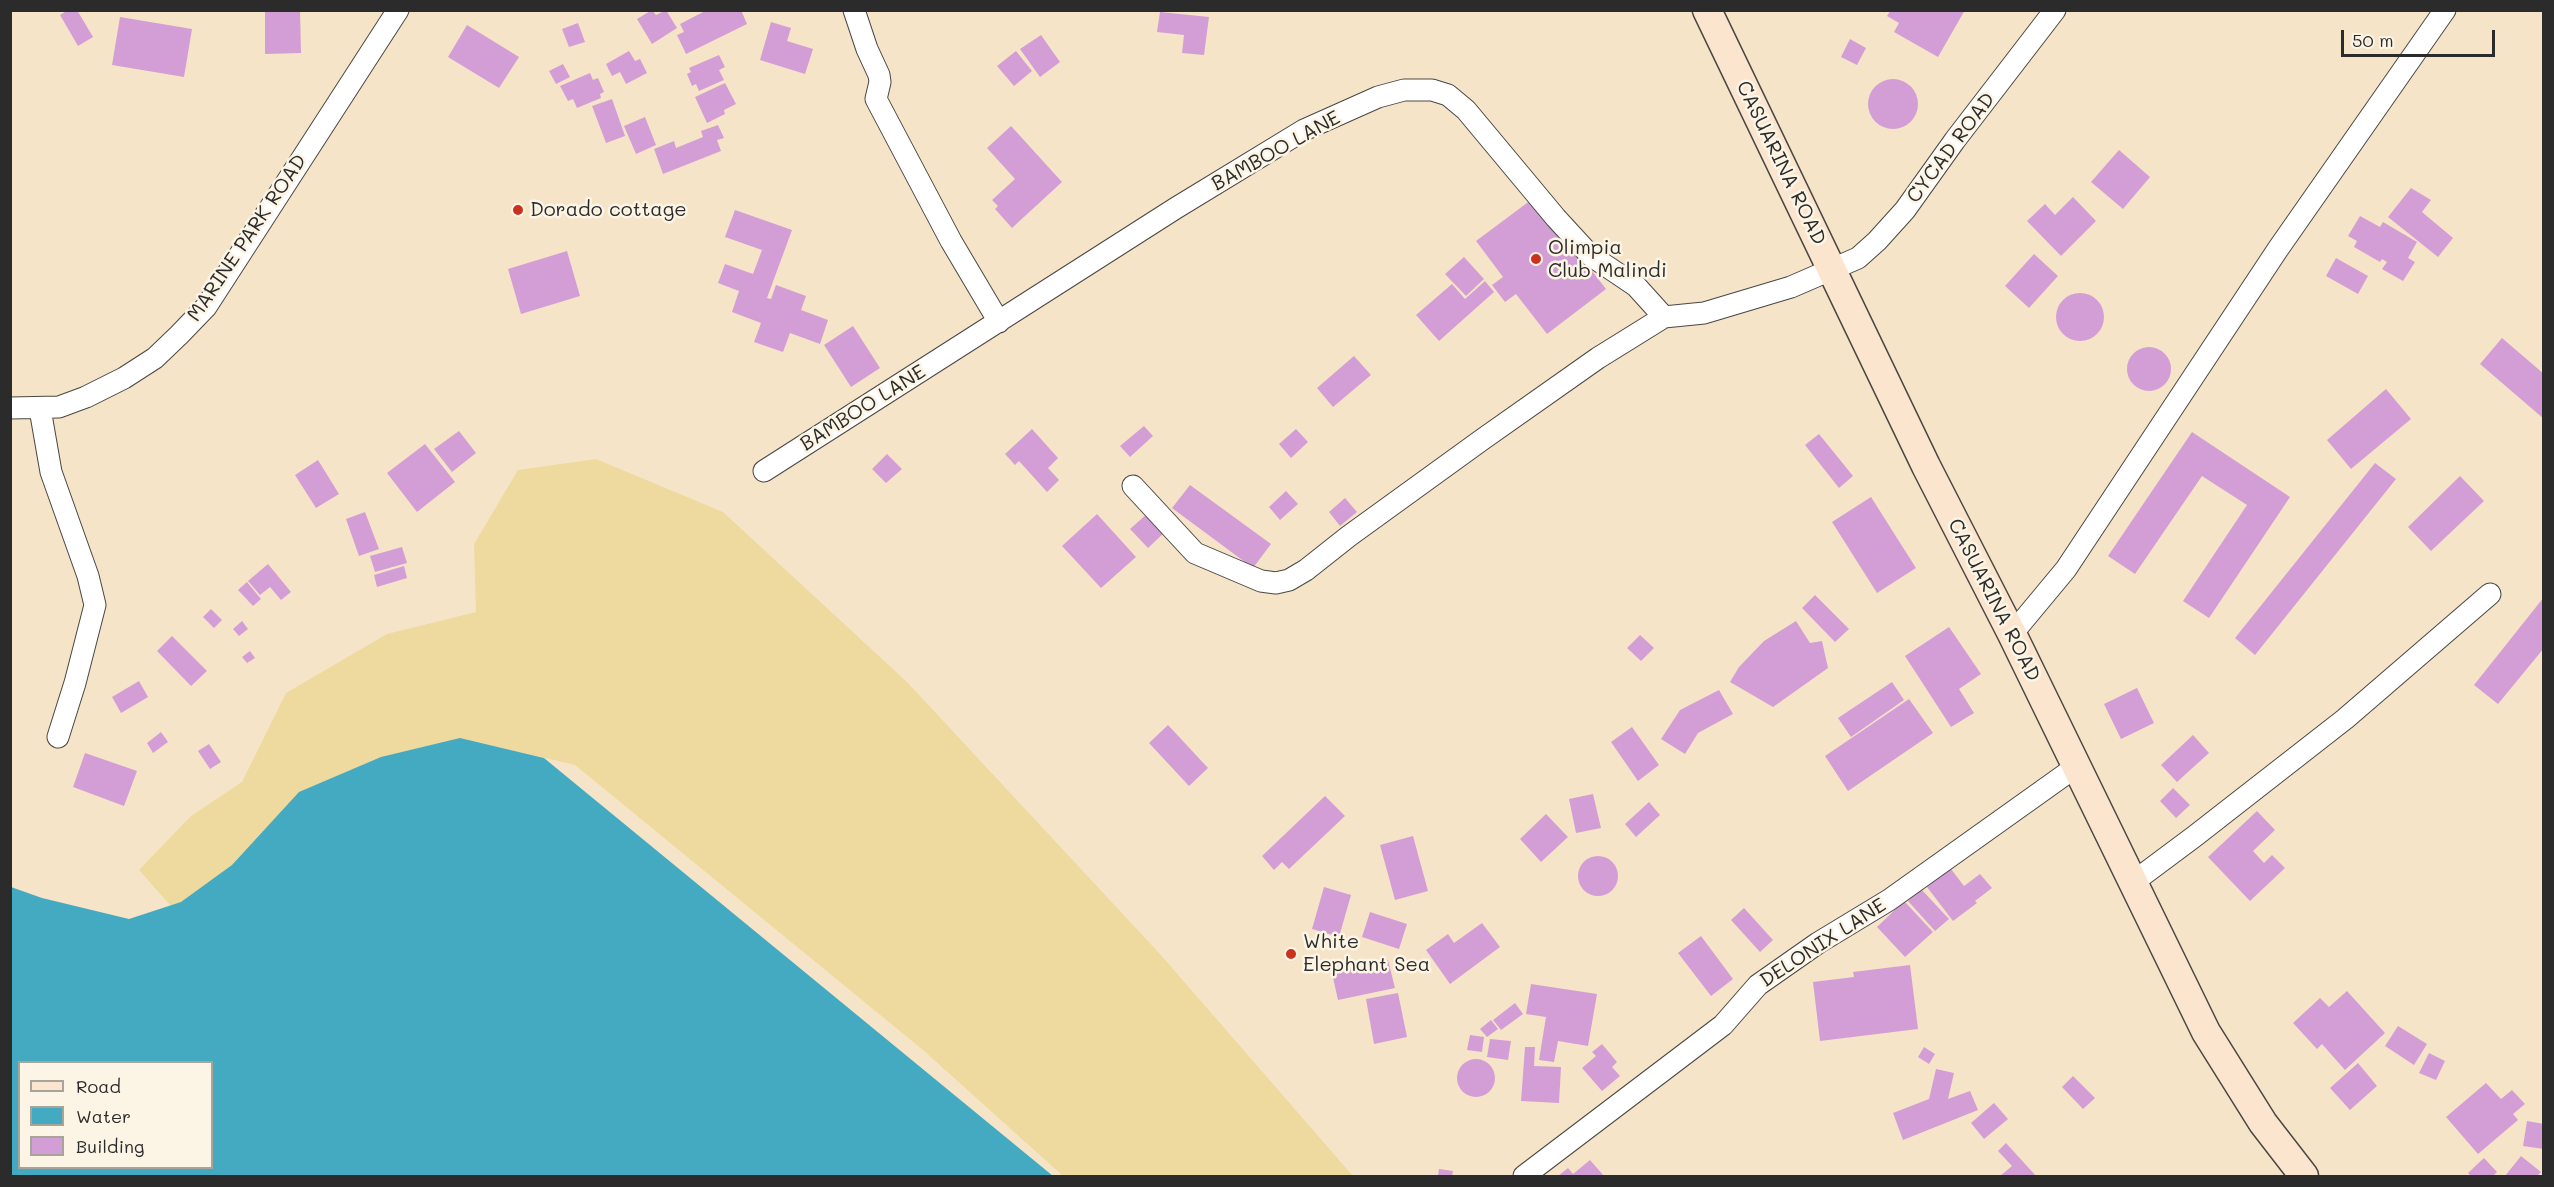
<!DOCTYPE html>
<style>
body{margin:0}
#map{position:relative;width:2554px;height:1187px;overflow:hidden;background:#f6e4c9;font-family:Mali,sans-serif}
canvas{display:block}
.frame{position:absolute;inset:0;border:12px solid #2b2b2b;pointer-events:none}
.legend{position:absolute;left:18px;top:1061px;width:195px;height:108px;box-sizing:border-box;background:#fcf5e5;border:2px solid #a8a49b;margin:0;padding:8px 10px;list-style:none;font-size:18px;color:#2b2b2b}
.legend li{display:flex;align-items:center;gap:12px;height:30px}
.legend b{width:30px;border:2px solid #a8a49b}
.scale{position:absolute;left:2341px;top:30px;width:154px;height:27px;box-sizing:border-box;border:3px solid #2b2b2b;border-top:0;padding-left:8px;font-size:18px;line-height:21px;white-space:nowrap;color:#2b2b2b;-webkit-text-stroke:4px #fcf5e5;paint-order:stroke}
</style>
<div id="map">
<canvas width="2554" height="1187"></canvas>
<div class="frame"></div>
<ul class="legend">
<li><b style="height:8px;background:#fce5cf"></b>Road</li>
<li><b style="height:16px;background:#43aac2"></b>Water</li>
<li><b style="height:16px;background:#d39ed5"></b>Building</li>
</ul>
<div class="scale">50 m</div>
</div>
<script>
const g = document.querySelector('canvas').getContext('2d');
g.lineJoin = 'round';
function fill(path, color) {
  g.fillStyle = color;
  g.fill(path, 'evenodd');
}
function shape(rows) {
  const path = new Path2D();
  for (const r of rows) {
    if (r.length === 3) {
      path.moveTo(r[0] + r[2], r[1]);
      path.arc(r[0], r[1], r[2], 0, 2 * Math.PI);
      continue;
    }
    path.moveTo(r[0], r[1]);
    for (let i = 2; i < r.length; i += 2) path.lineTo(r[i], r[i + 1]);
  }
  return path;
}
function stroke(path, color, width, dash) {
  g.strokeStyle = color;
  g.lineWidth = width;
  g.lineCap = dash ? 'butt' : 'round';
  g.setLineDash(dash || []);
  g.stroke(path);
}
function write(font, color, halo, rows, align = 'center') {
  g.font = font + ' Mali,sans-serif';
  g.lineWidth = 5;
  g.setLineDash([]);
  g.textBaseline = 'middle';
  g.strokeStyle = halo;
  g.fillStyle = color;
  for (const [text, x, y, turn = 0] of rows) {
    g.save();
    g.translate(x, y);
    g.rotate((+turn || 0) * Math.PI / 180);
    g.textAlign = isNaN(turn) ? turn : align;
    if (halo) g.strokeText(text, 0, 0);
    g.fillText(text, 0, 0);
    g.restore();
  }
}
fill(shape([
 [596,459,723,512,907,682,1160,954,1353,1176,1063,1176,923,1050,575,765,460,738,192,930,139,870,191,816,242,782,286,693,387,634,476,612,474,544,518,470]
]), '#eeda9e');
fill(shape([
 [460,738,544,758,1053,1176,11,1176,11,887,42,898,129,919,181,902,232,865,299,792,381,757],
 [20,1062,212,1062,212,1168,20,1168]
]), '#43aac2');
fill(shape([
 [68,10,77,10,93,37,78,46,60,15],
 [265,10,300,10,301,53,265,54],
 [652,10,656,15,666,10,677,28,652,44,637,19],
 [707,10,741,10,747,24,686,54,677,35,684,32,680,24],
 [1891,10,1965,10,1938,57,1894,32,1899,23,1887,16],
 [1160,12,1209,17,1204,55,1182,53,1184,35,1157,32],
 [120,17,192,29,184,77,112,65],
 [771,22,791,28,787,41,813,49,805,74,760,60],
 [578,23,585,42,569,47,562,29],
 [467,25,519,57,499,88,448,57],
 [1041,35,1060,62,1040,77,1020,49],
 [1850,39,1866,48,1857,65,1841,57],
 [629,51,635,61,640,59,647,73,626,84,620,72,612,76,606,64],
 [1016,51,1032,71,1014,86,997,66],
 [719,55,725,67,719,70,724,80,699,91,696,84,692,86,687,74,691,72,689,68],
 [563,64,570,77,556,84,549,71],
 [590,73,593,80,598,78,604,92,600,94,601,98,577,108,573,99,568,101,560,86],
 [1893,104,25],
 [725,83,736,104,724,110,725,114,707,123,695,97],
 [612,99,625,136,606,143,592,106],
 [645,117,656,145,636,154,624,126],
 [718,125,724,138,717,140,721,151,663,174,654,149,674,141,676,148,703,137,701,131],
 [1011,126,1062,182,1012,228,995,209,998,206,992,200,1015,179,987,148],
 [2119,150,2150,177,2123,209,2091,182],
 [2411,188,2431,200,2422,212,2453,238,2438,257,2388,217],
 [1535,197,1606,289,1547,334,1516,294,1505,302,1492,285,1503,277,1476,241],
 [2073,197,2096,221,2061,256,2027,221,2045,204,2055,215],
 [735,210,792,230,767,298,771,299,776,285,806,296,801,310,828,320,820,344,790,333,783,352,754,342,761,323,732,312,739,291,718,283,725,264,753,274,762,250,725,237],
 [2360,216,2380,227,2383,222,2417,242,2408,258,2415,262,2403,281,2382,269,2387,262,2382,259,2380,262,2354,247,2357,241,2348,236],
 [567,251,580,296,521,314,508,269],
 [2034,254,2058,276,2029,308,2005,286],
 [1464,257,1484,279,1466,296,1445,274],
 [2336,258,2368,276,2358,294,2326,276],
 [1485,281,1494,292,1439,341,1416,315,1452,284,1465,299],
 [2080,317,24],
 [853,326,880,368,851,387,824,345],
 [2502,338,2544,374,2544,419,2480,364],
 [2149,369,22],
 [1354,356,1371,375,1333,407,1317,388],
 [2386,389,2411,419,2351,469,2327,440],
 [1144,426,1153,436,1130,457,1120,446],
 [1032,429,1058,458,1048,468,1059,480,1047,492,1019,461,1015,465,1005,454],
 [1296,429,1308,442,1291,458,1279,444],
 [459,431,476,453,452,472,434,449],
 [2192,432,2290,497,2209,618,2183,601,2247,505,2202,476,2135,574,2108,556],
 [1819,434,1853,476,1839,488,1805,445],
 [425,444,455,482,417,512,387,473],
 [887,454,902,469,886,483,872,469],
 [318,460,339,494,316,508,295,475],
 [2375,463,2396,479,2255,655,2235,638],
 [2460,476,2484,501,2431,551,2408,527],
 [1190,485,1271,544,1253,568,1172,508],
 [1286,491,1298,504,1280,520,1269,507],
 [1871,497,1916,568,1877,593,1832,522],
 [1345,498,1357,512,1340,526,1329,512],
 [365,512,379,549,359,556,346,519],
 [1148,513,1165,532,1148,548,1130,529],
 [1097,514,1136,557,1101,588,1062,546],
 [402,547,407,563,375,572,370,556],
 [268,564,291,592,281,600,270,587,260,595,248,581],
 [404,566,407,578,377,587,374,575],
 [247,582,261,599,253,606,238,590],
 [1815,595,1849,629,1835,642,1802,608],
 [2544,597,2544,648,2498,704,2474,685],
 [211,609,222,620,214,628,203,617],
 [242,621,248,629,239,636,233,629],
 [1796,621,1810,643,1822,641,1828,668,1773,707,1730,682,1739,667,1764,641],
 [1949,627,1981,674,1959,689,1974,713,1951,727,1905,656],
 [1640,635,1654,648,1641,661,1627,648],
 [172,636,207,671,191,686,157,651],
 [250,651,255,658,247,663,242,657],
 [139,681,148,697,121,713,112,697],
 [1892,682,1904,700,1851,737,1838,718],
 [2137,688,2154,723,2121,739,2104,704],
 [1719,690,1733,714,1698,733,1685,754,1661,739,1680,710],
 [1909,699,1933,733,1848,791,1825,756],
 [1168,725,1208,768,1189,786,1149,743],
 [1632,727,1659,765,1638,781,1611,742],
 [161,732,168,742,153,753,147,743],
 [2193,735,2209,753,2177,782,2161,765],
 [209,744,221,762,210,769,198,751],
 [85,753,137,771,124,806,73,787],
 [2173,788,2190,805,2176,818,2160,801],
 [1593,794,1601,828,1576,833,1569,799],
 [1325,796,1345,816,1289,869,1282,862,1274,870,1262,856],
 [1649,802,1660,815,1636,837,1625,824],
 [2257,811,2275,830,2253,851,2264,863,2272,855,2285,868,2250,901,2208,857],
 [1546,814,1568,837,1541,862,1520,839],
 [1413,836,1428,891,1395,900,1380,845],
 [1598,876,20],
 [1951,869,1964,886,1980,874,1992,888,1975,901,1977,903,1953,921,1927,887],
 [1324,887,1351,895,1339,937,1312,929],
 [1921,889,1949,919,1935,931,1908,901],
 [1904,901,1933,932,1905,957,1877,927],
 [1744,908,1773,940,1760,952,1731,920],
 [1370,912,1407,924,1399,949,1362,937],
 [1482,923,1500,947,1450,984,1426,950,1448,934,1454,943],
 [1701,936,1733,979,1711,996,1678,953],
 [1388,960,1395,988,1338,1000,1332,973],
 [1910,965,1918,1029,1820,1041,1813,982,1854,977,1853,972],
 [1531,984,1597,994,1588,1046,1558,1041,1554,1062,1539,1060,1546,1017,1526,1014],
 [2347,991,2385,1033,2345,1070,2322,1044,2317,1049,2293,1023,2320,998,2329,1007],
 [1398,993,1407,1037,1374,1044,1366,999],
 [1515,1003,1523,1014,1501,1030,1493,1020],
 [1491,1020,1498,1029,1487,1037,1480,1029],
 [2398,1026,2427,1044,2414,1065,2385,1046],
 [1470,1035,1484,1037,1482,1052,1467,1050],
 [1490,1039,1511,1041,1508,1060,1487,1057],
 [1602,1044,1617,1062,1612,1067,1620,1076,1602,1091,1582,1068,1596,1056,1592,1052],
 [1525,1047,1535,1047,1534,1066,1561,1067,1559,1103,1521,1101],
 [1924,1047,1935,1054,1929,1064,1918,1057],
 [2429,1053,2445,1061,2436,1080,2419,1073],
 [1476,1078,19],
 [2358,1063,2377,1086,2350,1110,2330,1088],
 [1936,1069,1954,1073,1948,1099,1970,1091,1978,1110,1903,1140,1893,1113,1929,1099],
 [2073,1076,2095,1098,2083,1109,2062,1087],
 [2486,1083,2501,1099,2512,1090,2525,1104,2513,1114,2518,1120,2478,1154,2446,1117],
 [1994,1103,2008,1119,1984,1139,1971,1123],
 [2527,1121,2544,1124,2544,1149,2523,1146],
 [2006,1143,2036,1176,2000,1176,2012,1166,1998,1151],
 [2521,1156,2541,1172,2537,1176,2505,1176],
 [2484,1158,2497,1172,2493,1176,2471,1176,2468,1173],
 [1590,1160,1604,1176,1558,1176,1568,1168,1573,1174],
 [1439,1169,1453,1171,1452,1176,1438,1176]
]), '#d39ed5');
const street = shape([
 [854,10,867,49,879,75,880,82,876,99,951,241,999,322],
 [10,408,59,407,86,397,124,378,155,358,179,335,206,307,398,10],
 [40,409,51,472,88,576,95,605,75,683,58,737],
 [764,471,1176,208,1304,130,1378,97,1404,90,1432,90,1448,95,1466,110,1556,218,1590,255,1636,286,1664,317,1704,313,1791,287,1858,258,1877,241,1905,210,1955,140,2055,10],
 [1133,486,1195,553,1261,581,1276,583,1289,580,1306,570,1349,536,1483,439,1598,358,1664,317],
 [2012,634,2066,569,2278,249,2445,10],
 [2132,883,2195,836,2345,719,2490,594],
 [1524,1176,1723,1025,1758,985,1818,943,1889,900,2077,766]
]);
const secondary = shape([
 [1707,10,1926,466,2012,634,2206,1032,2263,1123,2304,1176]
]);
stroke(street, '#494743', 23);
stroke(secondary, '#494743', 31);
stroke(street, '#fff', 21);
stroke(secondary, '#fce5cf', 28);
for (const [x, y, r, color] of [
 [518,210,6,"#c8321e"],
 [1536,259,6,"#c8321e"],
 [1291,954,6,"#c8321e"]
]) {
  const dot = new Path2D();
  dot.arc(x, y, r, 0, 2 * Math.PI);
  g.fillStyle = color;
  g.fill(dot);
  stroke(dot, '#fcf5e5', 2);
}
write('20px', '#2b2b2b', '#fcf5e5', [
 ["CYCAD ROAD",1951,148,-53],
 ["BAMBOO LANE",1276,151,-29],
 ["CASUARINA ROAD",1781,163,64],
 ["MARINE PARK ROAD",247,238,-56],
 ["BAMBOO LANE",863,408,-32],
 ["CASUARINA ROAD",1994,600,63],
 ["DELONIX LANE",1823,943,-33]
]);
write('20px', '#2b2b2b', '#fcf5e5', [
 ["Dorado cottage",530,210],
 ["Olimpia",1548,248],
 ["Club Malindi",1548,271],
 ["White",1303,942],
 ["Elephant Sea",1303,965]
], 'left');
</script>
